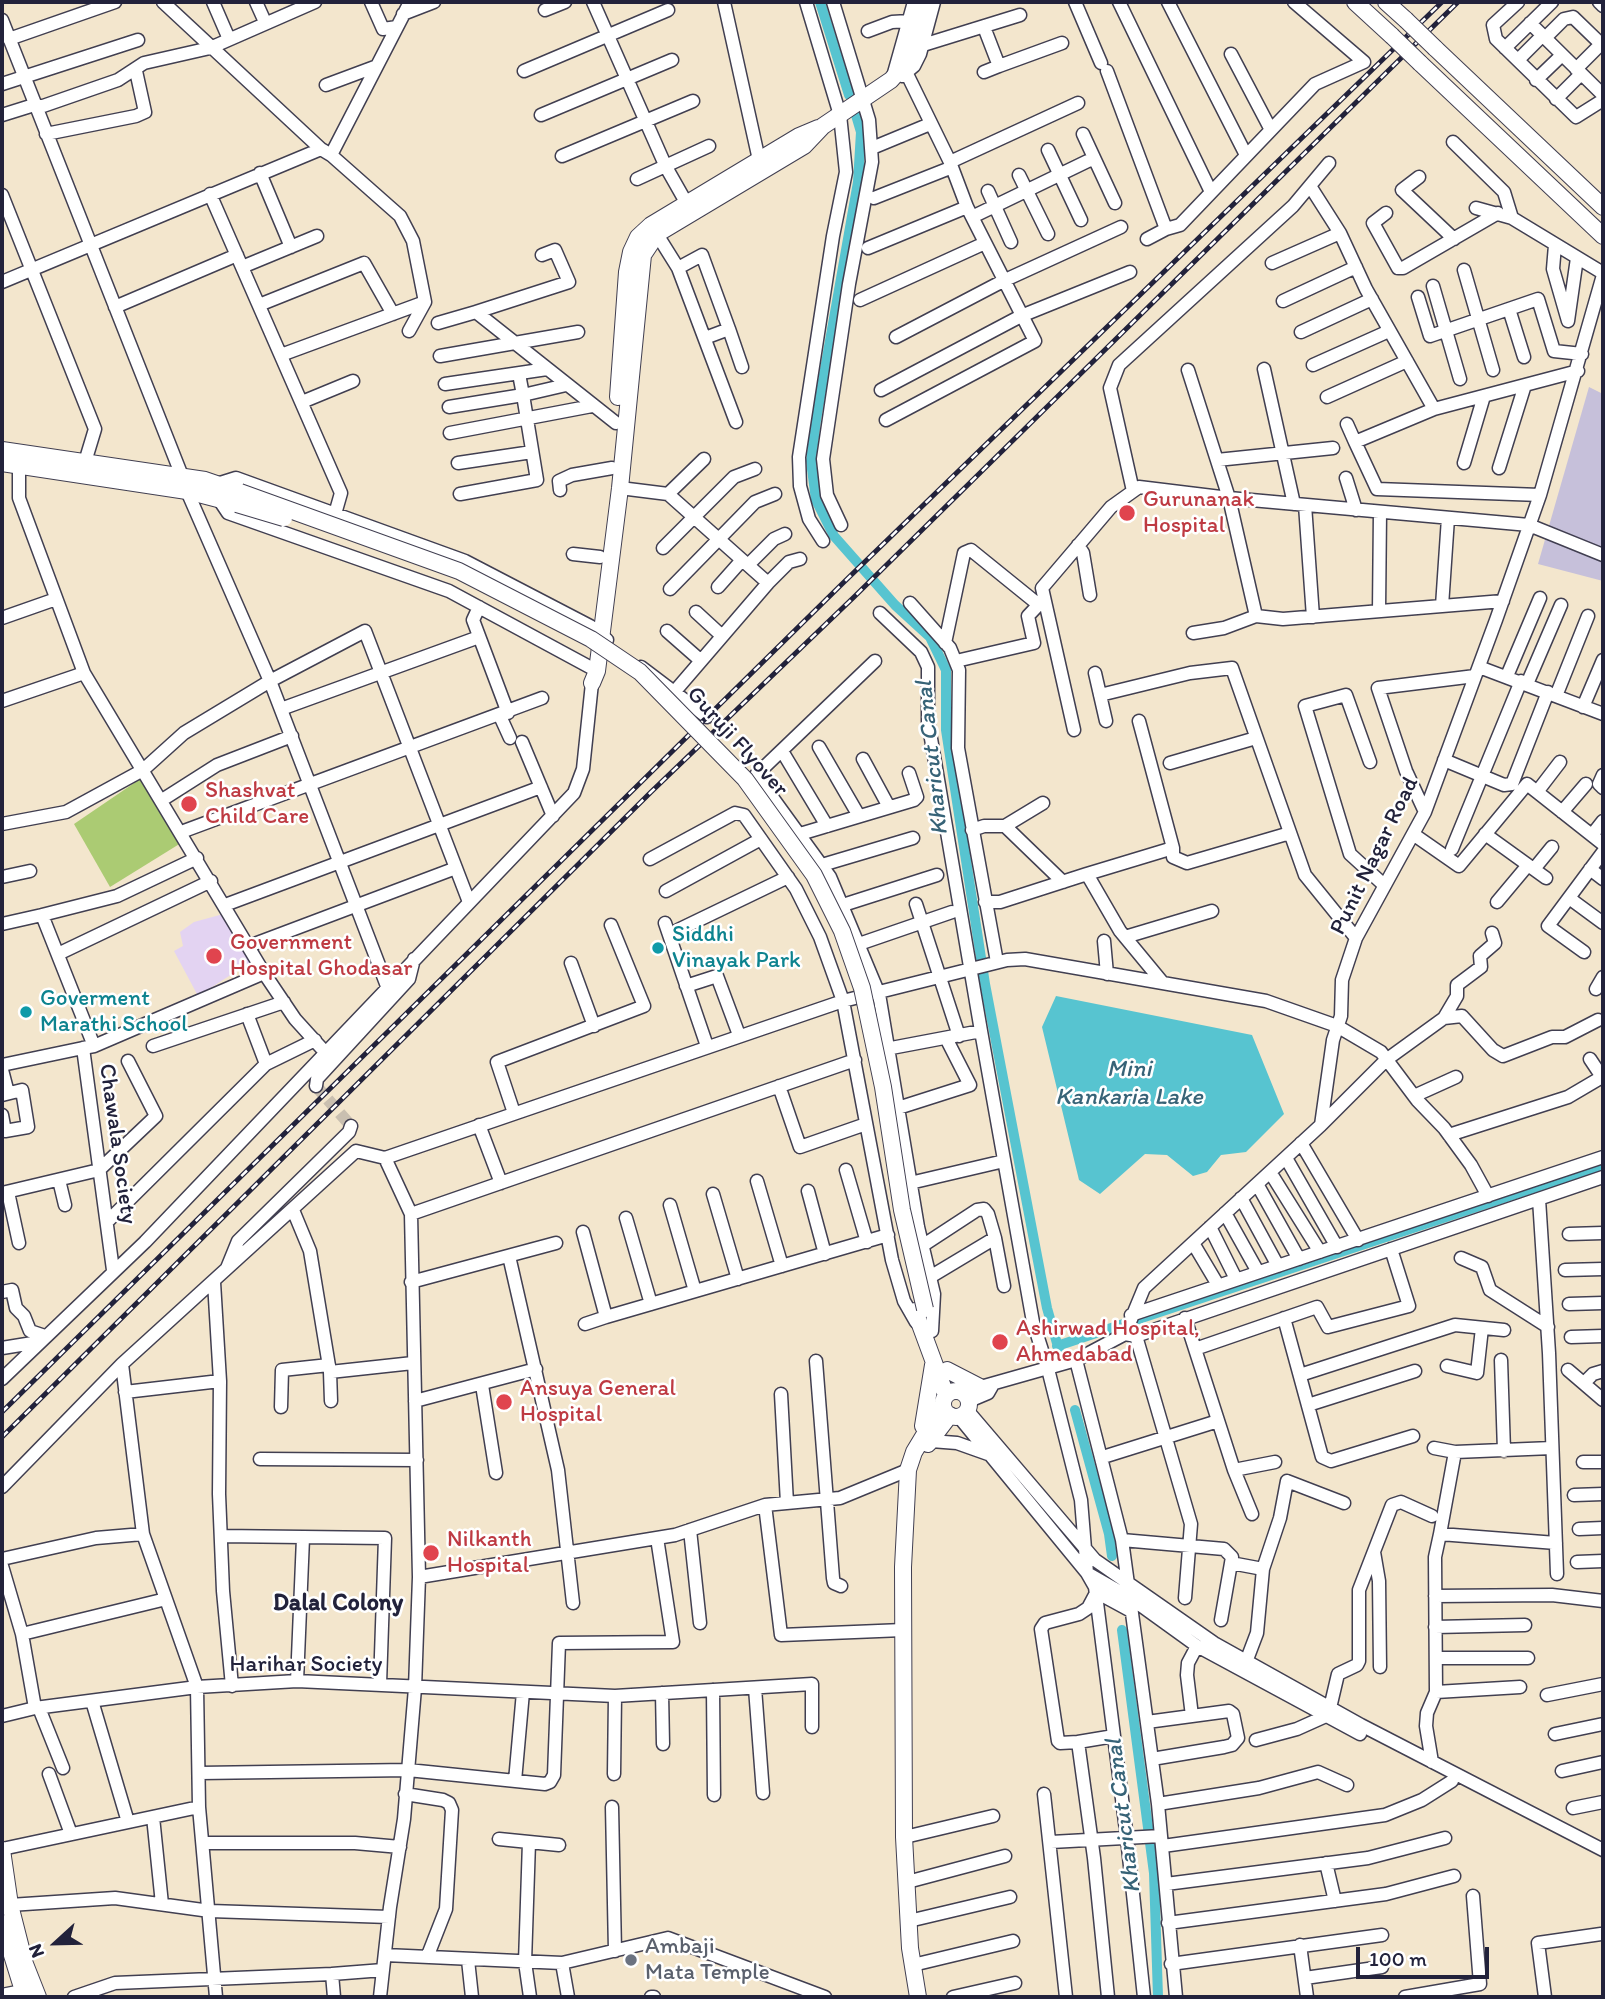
<!DOCTYPE html>
<style>
body{margin:0}
#map{position:relative;width:1605px;height:1999px;overflow:hidden;background:#f3e6cd;font-family:Itim,sans-serif}
canvas{display:block}
.frame{position:absolute;inset:0;border:4px solid #22223b;pointer-events:none}
.north{position:absolute;left:21px;top:1908px;width:70px;height:70px;-webkit-text-stroke:5px #fff;paint-order:stroke;rotate:248deg;font-size:19px;font-weight:700;line-height:28px;text-align:center;color:#22223b}
.north::after{content:'';display:block;margin:auto;width:24px;height:32px;background:#22223b;clip-path:polygon(50% 0,100% 100%,50% 72%,0 100%)}
.scale{position:absolute;left:1356px;top:1947px;width:133px;height:32px;box-sizing:border-box;border:4px solid #22223b;border-top:0;padding-left:9px;font-size:21px;line-height:24px;white-space:nowrap;color:#22223b;-webkit-text-stroke:5px #fff;paint-order:stroke}
</style>
<div id="map">
<canvas width="1605" height="1999"></canvas>
<div class="frame"></div>
<div class="north">N</div>
<div class="scale">100 m</div>
</div>
<script>
const g = document.querySelector('canvas').getContext('2d');
g.lineJoin = 'round';
function fill(path, color) {
  g.fillStyle = color;
  g.fill(path, 'evenodd');
}
function shape(rows) {
  const path = new Path2D();
  for (const r of rows) {
    if (r.length === 3) {
      path.moveTo(r[0] + r[2], r[1]);
      path.arc(r[0], r[1], r[2], 0, 2 * Math.PI);
      continue;
    }
    path.moveTo(r[0], r[1]);
    for (let i = 2; i < r.length; i += 2) path.lineTo(r[i], r[i + 1]);
  }
  return path;
}
function stroke(path, color, width, dash) {
  g.strokeStyle = color;
  g.lineWidth = width;
  g.lineCap = dash ? 'butt' : 'round';
  g.setLineDash(dash || []);
  g.stroke(path);
}
function write(font, color, halo, rows, align = 'center') {
  g.font = font + ' Itim,sans-serif';
  g.lineWidth = 5;
  g.setLineDash([]);
  g.textBaseline = 'middle';
  g.strokeStyle = halo;
  g.fillStyle = color;
  for (const [text, x, y, turn = 0] of rows) {
    g.save();
    g.translate(x, y);
    g.rotate((+turn || 0) * Math.PI / 180);
    g.textAlign = isNaN(turn) ? turn : align;
    if (halo) g.strokeText(text, 0, 0);
    g.fillText(text, 0, 0);
    g.restore();
  }
}
fill(shape([
 [227,913,254,960,198,996,174,951,183,946,180,932,194,922]
]), '#e3d3f2');
fill(shape([
 [1589,387,1603,394,1603,581,1538,564]
]), '#c6c0da');
fill(shape([
 [143,777,181,843,110,887,74,824]
]), '#abcb73');
fill(shape([
 [1056,996,1252,1035,1284,1114,1246,1152,1221,1155,1207,1172,1193,1176,1167,1155,1145,1154,1100,1194,1079,1180,1042,1027]
]), '#57c4d0');
stroke(shape([
 [820,2,849,95],
 [856,115,861,132,858,182,816,420,811,461,816,500,834,536,895,605,930,637,946,670,946,730,985,984,1047,1308,1060,1354],
 [1057,1346,1603,1165],
 [1075,1410,1109,1534,1112,1556],
 [1122,1630,1154,1873,1158,1997]
]), '#57c4d0', 10);
stroke(shape([
 [316,1086,351,1126]
]), '#c9bfb0', 12, [12, 6]);
const minor = shape([
 [163,2,321,149],
 [213,2,229,39],
 [256,2,265,22],
 [371,2,383,29,397,27],
 [593,2,666,167,691,211],
 [724,2,759,160],
 [806,2,840,115,846,172,833,236,799,457,800,486,809,519,823,541],
 [833,2,869,120,872,162,849,284,823,459,827,495,841,525],
 [1075,2,1101,63],
 [1119,2,1211,192],
 [1168,2,1246,155],
 [1518,2,1493,25,1496,39,1576,117,1603,100],
 [1599,2,1603,6],
 [545,10,565,2],
 [403,14,434,2],
 [2,20,182,476],
 [1530,23,1603,95],
 [984,27,999,66,1062,43],
 [868,31,892,22,909,21],
 [1545,38,1564,19,1573,17,1603,46],
 [9,39,115,2],
 [923,45,1020,15],
 [1505,48,1552,2],
 [1231,54,1271,130],
 [1518,60,1543,35],
 [1576,69,1601,44],
 [524,71,668,10],
 [1107,71,1166,229,1147,239],
 [984,72,999,66],
 [894,73,914,2],
 [902,76,914,66,920,54,934,2],
 [1536,80,1562,55],
 [2,84,138,40],
 [326,85,377,66],
 [1556,99,1581,74],
 [2,115,34,105,43,106,118,80,144,63,210,48,315,2],
 [541,115,672,60],
 [46,134,136,116,145,112,136,71],
 [1083,134,1115,203],
 [1453,142,1504,192,1512,218],
 [872,148,930,124],
 [1048,150,1081,220],
 [331,155,410,2],
 [562,156,693,101],
 [950,162,1078,103],
 [260,173,291,247],
 [1019,175,1048,234],
 [1419,177,1402,190,1454,239],
 [637,179,709,146],
 [1310,186,1340,233],
 [988,191,1011,242],
 [210,194,341,493,335,514],
 [2,195,95,429,85,462],
 [874,198,950,168],
 [1476,208,1512,218,1603,273],
 [1386,213,1373,223,1398,268,1403,268,1498,213],
 [972,217,1094,158],
 [653,228,678,268,736,422],
 [1166,229,1180,225,1315,84,1364,62,1294,2],
 [1555,245,1553,269,1568,321,1577,258],
 [868,248,967,207],
 [542,255,555,250,569,282,476,312,616,423],
 [1272,263,1340,233,1366,289,1434,409],
 [242,267,317,236],
 [678,268,702,255,729,329,705,338],
 [1464,270,1493,370],
 [2,282,321,149,331,155,400,216,413,241,425,302,409,331],
 [1433,286,1460,379],
 [1418,297,1430,336,1538,299,1554,351,1582,354],
 [860,300,985,243],
 [1283,301,1356,267],
 [259,305,364,263,393,314],
 [115,307,237,255],
 [1509,309,1524,357],
 [438,323,476,312],
 [729,329,742,367],
 [1301,332,1372,299],
 [896,337,1003,281,1121,227],
 [281,355,425,302],
 [440,356,578,332],
 [1313,365,1389,331],
 [1264,369,1294,504],
 [445,384,547,369],
 [881,390,1021,316,1130,272],
 [1327,397,1407,361],
 [302,402,353,381],
 [449,407,523,395,519,374],
 [886,420,1035,341,967,207,950,162,907,74],
 [1347,424,1355,442],
 [450,433,592,406],
 [19,458,19,498,84,673,264,973,295,1019,324,1051],
 [1217,460,1333,448],
 [458,463,532,452],
 [1464,463,1484,396],
 [1499,468,1525,385],
 [1346,478,1356,510],
 [217,484,236,478,465,561,590,626,607,640],
 [620,488,668,494,768,583],
 [560,490,559,481,572,475,612,468],
 [187,491,270,681,387,986],
 [1133,491,1110,388,1119,365,1293,206,1329,163],
 [460,494,537,480,523,395,566,385],
 [668,494,704,459],
 [1540,495,1377,489,1355,442,1434,409,1578,371],
 [218,498,228,513,449,591,597,671],
 [1305,505,1313,617],
 [1078,545,1083,553,1090,595],
 [663,548,734,477,755,469],
 [573,554,600,557],
 [748,565,774,539,785,534],
 [718,587,742,560],
 [670,589,755,502,775,494],
 [1503,601,1283,619,1256,616,1229,498,1529,525,1603,555],
 [910,603,950,648,959,670,958,748,997,962],
 [1442,606,1448,518],
 [479,607,473,620,508,713],
 [1379,611,1380,512],
 [696,612,721,635],
 [880,613,921,652,928,667,928,721,981,1031,1033,1322,1048,1369,1081,1500,1087,1573],
 [2,618,56,599],
 [667,631,700,660],
 [1193,633,1224,628,1256,616],
 [945,643,964,553,971,550,1039,605],
 [875,661,756,775,830,877,879,994,918,1227,934,1294,932,1331],
 [956,661,1034,643,1028,616,1044,599],
 [641,667,707,717],
 [1479,667,1603,714],
 [1095,673,1106,721],
 [1507,676,1540,598],
 [1527,684,1561,605],
 [676,690,768,583,789,562,800,559],
 [1100,695,1190,673,1232,668,1305,875,1356,938],
 [1556,696,1588,616],
 [2,701,84,673],
 [1583,707,1603,660],
 [281,709,479,637],
 [500,716,510,738],
 [1074,730,1042,588,1111,507,1139,487,1229,498,1188,370],
 [522,742,553,816],
 [819,747,859,816],
 [782,751,827,826],
 [863,759,889,807],
 [1444,760,1504,785,1512,784,1548,692],
 [1370,762,1346,695,1305,706,1350,854,1384,885],
 [1170,763,1256,738],
 [1603,775,1599,784,1603,788],
 [1537,792,1560,762],
 [162,800,217,765,292,736],
 [1425,812,1406,771,1378,688,1475,676],
 [1562,812,1586,784],
 [2,824,66,812,143,770,184,733,270,681,365,631,469,902],
 [1005,826,1043,803],
 [972,830,984,826,1005,826,1063,882],
 [181,832,542,698],
 [800,834,914,800,917,797,909,773],
 [1413,834,1459,866,1527,784,1603,844],
 [1485,834,1546,878],
 [1592,835,1603,821],
 [1173,848,1173,857,1187,863,1290,833],
 [1452,849,1521,681],
 [650,859,735,813,744,815,796,889,820,937,843,1001,892,1260,904,1301,916,1322],
 [822,865,913,838],
 [1534,869,1552,847],
 [1590,869,1603,879],
 [1087,874,1173,848,1139,721],
 [2,877,30,871],
 [666,891,761,839],
 [1569,898,1603,923],
 [985,902,1000,902,1087,874,1120,931,1163,983],
 [1497,902,1528,865],
 [916,904,959,1036],
 [225,905,541,787],
 [843,905,937,875],
 [665,923,707,1046],
 [2,924,42,915],
 [678,930,788,877],
 [1125,937,1212,911],
 [1104,941,1107,974],
 [859,944,952,912],
 [249,946,456,868],
 [1584,952,1548,926,1603,852],
 [58,954,211,881],
 [571,963,594,1026],
 [686,986,717,976,739,1035],
 [1596,989,1603,977],
 [247,1014,266,1064],
 [1444,1018,1462,1016,1493,1050,1503,1056,1552,1037,1565,1037,1598,1020],
 [94,1046,264,973],
 [153,1046,284,1002],
 [886,1049,981,1031],
 [2,1065,83,1048],
 [2,1070,8,1093],
 [316,1086,317,1079,409,979,414,959],
 [779,1086,800,1147,866,1124],
 [2,1095,22,1090,28,1127,5,1131,2,1115],
 [1414,1096,1456,1077],
 [898,1108,970,1085,946,1038],
 [514,1113,497,1062,644,1006,611,925],
 [479,1125,501,1183],
 [1321,1125,1386,1060,1444,1018,1457,996,1457,985,1481,967,1480,956,1495,943,1492,933],
 [1449,1135,1568,1097,1602,1077,1590,1059],
 [1301,1143,1358,1240],
 [385,1158,843,1001,1007,960,1025,959,1266,1001,1337,1026,1381,1052,1417,1100,1444,1128,1471,1165,1488,1196],
 [1286,1158,1337,1247],
 [846,1170,867,1242],
 [1270,1172,1320,1252],
 [59,1180,65,1205],
 [757,1181,782,1266],
 [910,1183,1004,1161],
 [1257,1184,1299,1259],
 [808,1191,825,1254],
 [8,1192,19,1243],
 [2,1193,99,1170,156,1116,128,1061],
 [713,1194,738,1279],
 [1241,1198,1278,1266],
 [1539,1199,1549,1353,1557,1574],
 [670,1205,695,1291],
 [293,1210,310,1251,330,1372,331,1401],
 [1225,1213,1258,1272],
 [411,1214,855,1060],
 [626,1218,651,1304],
 [107,1222,266,1064,315,1040],
 [1210,1227,1236,1279],
 [583,1232,606,1317,888,1235],
 [1569,1234,1603,1233],
 [995,1238,1004,1286],
 [1193,1243,1218,1285],
 [922,1246,977,1210,984,1209,988,1214,995,1238,930,1277],
 [509,1256,558,1470,573,1603],
 [1461,1258,1482,1267,1490,1290,1548,1327],
 [227,1268,238,1241,349,1132,351,1126],
 [113,1270,83,1048,94,1046,42,915,117,896,197,858],
 [1565,1270,1603,1269],
 [214,1282,220,1381,219,1494,223,1591,232,1686],
 [411,1282,556,1243],
 [2,1292,12,1290,16,1308,24,1316,30,1331,45,1336],
 [1569,1304,1603,1303],
 [1131,1315,1603,1157],
 [1185,1318,1234,1470,1252,1514],
 [1284,1318,1322,1457,1331,1461,1413,1436],
 [585,1324,606,1317],
 [1125,1334,1136,1336,1603,1177],
 [1136,1336,1191,1524,1185,1598],
 [1571,1337,1603,1336],
 [2,1348,39,1342],
 [1195,1349,1317,1307,1328,1327,1409,1306,1391,1249],
 [1076,1360,1122,1540,1158,1804,1176,1997],
 [1501,1360,1504,1451],
 [816,1361,833,1578,834,1583,841,1586],
 [122,1364,143,1534,197,1687,199,1807,216,1997],
 [1447,1366,1477,1373,1482,1328],
 [1568,1370,1603,1400],
 [330,1372,413,1363],
 [1300,1375,1455,1325,1504,1330],
 [2,1379,145,1242,574,793,583,769,592,683],
 [1584,1383,1593,1374,1603,1371],
 [482,1385,496,1473],
 [125,1392,220,1381],
 [963,1392,1076,1360,1125,1334,1144,1288,1321,1125,1333,1040,1341,1016,1342,980,1356,938,1425,812,1496,620,1540,495,1603,275],
 [781,1394,787,1503],
 [415,1401,536,1369],
 [969,1401,988,1393,992,1386],
 [1308,1405,1415,1371],
 [281,1407,282,1370,329,1365],
 [967,1410,1095,1560,1214,1643,1361,1725,1603,1850],
 [959,1417,1087,1573,1095,1587,1107,1598,1131,1611],
 [931,1441,957,1443,988,1454],
 [1434,1448,1455,1452],
 [1103,1457,1218,1421],
 [260,1459,417,1460],
 [1583,1462,1603,1462],
 [1234,1470,1275,1462],
 [2,1487,122,1364,356,1151,385,1158,411,1214,419,1577,415,1688,404,1819,390,1907,380,1997],
 [1574,1495,1603,1494],
 [765,1505,781,1635,903,1630],
 [1579,1529,1603,1528],
 [690,1530,700,1623],
 [1440,1534,1455,1452,1552,1448],
 [221,1536,385,1538,380,1684],
 [1122,1540,1224,1549,1232,1557,1231,1563],
 [1374,1552,1379,1581,1380,1667],
 [2,1559,96,1538,143,1534],
 [1577,1562,1603,1561],
 [2,1566,22,1634,35,1708],
 [1087,1573,1129,1597,1197,1646,1360,1734],
 [419,1577,675,1535,765,1505,840,1498,908,1470],
 [1095,1587,1127,1838,1144,1997],
 [1435,1596,1552,1595,1603,1601],
 [1221,1620,1231,1563,1263,1569,1280,1518,1287,1481,1344,1503],
 [1435,1627,1525,1625],
 [22,1634,166,1599],
 [1436,1658,1528,1658],
 [1246,1662,1257,1633,1263,1569],
 [297,1681,303,1538],
 [755,1688,763,1793],
 [713,1690,714,1795],
 [1436,1692,1520,1687],
 [662,1693,663,1744],
 [1547,1695,1603,1684],
 [615,1696,812,1684,812,1727],
 [92,1701,128,1822],
 [39,1708,63,1768],
 [1330,1708,1338,1674,1357,1665,1359,1661,1359,1590,1392,1505,1401,1502,1432,1516],
 [2,1716,35,1708,197,1687,297,1681,615,1696,614,1774],
 [1192,1716,1187,1675,1188,1663,1197,1646],
 [1147,1722,1229,1711,1233,1714,1238,1738,1232,1745,1224,1747,1152,1759],
 [1555,1734,1603,1724],
 [1256,1740,1297,1729,1326,1716],
 [1078,1742,1060,1743,1058,1741,1041,1629,1045,1623,1079,1614,1088,1608,1096,1593],
 [1432,1762,1426,1726,1427,1713,1436,1692,1435,1557,1440,1534,1556,1543],
 [1562,1771,1603,1762],
 [200,1773,408,1770,545,1784,550,1782,554,1775,559,1643,673,1642,657,1538],
 [49,1774,71,1834],
 [515,1781,523,1692],
 [405,1794,443,1800,449,1803,452,1810,446,1909,428,1955],
 [1044,1794,1066,1997],
 [1158,1804,1259,1788,1318,1772,1347,1785],
 [612,1807,615,1951],
 [1573,1808,1603,1802],
 [153,1817,162,1904],
 [909,1836,993,1816],
 [499,1839,529,1842,525,1962,530,1997],
 [529,1842,559,1845],
 [1051,1842,1161,1836],
 [203,1843,355,1843,400,1847],
 [1163,1846,1385,1815,1422,1800,1452,1781],
 [2,1849,199,1807],
 [1326,1863,1335,1901],
 [911,1881,1005,1856],
 [1166,1884,1368,1858,1445,1838],
 [10,1905,115,1898,210,1911,389,1917],
 [913,1920,1010,1897],
 [1168,1923,1386,1894,1454,1876],
 [1300,1945,1307,1997],
 [385,1955,562,1963,568,1997],
 [468,1960,472,1997],
 [562,1963,668,1938,825,1997],
 [917,1964,1013,1941],
 [1171,1964,1382,1935],
 [332,1974,383,1970],
 [1305,1978,1382,1967],
 [2,1995,22,1991],
 [74,1997,115,1983,332,1974,334,1997],
 [651,1997,654,1997],
 [953,1997,1015,1983],
 [1108,1997,1094,1858,1078,1742,1114,1736],
 [1405,1997,1480,1984,1473,1896],
 [1545,1997,1538,1943,1601,1934]
]);
const major = shape([
 [1355,2,1392,36],
 [1386,2,1406,20],
 [1435,48,1603,207],
 [1420,63,1603,236],
 [618,397,627,272,631,252,638,237,651,225,799,136,818,128],
 [2,450,205,480,240,492],
 [2,463,187,491,237,504],
 [592,683,597,671,620,488,643,255,657,234,804,146,823,126,891,80,908,61,925,2],
 [915,1311,946,1395],
 [947,1370,980,1387],
 [956,1404,13],
 [923,1426,933,1365],
 [928,1444,950,1415],
 [2,1850,10,1905,25,1964,38,1997],
 [2,1923,25,1997],
 [918,1997,910,1948,904,1837,903,1567,908,1470,914,1452,943,1404]
]);
stroke(minor, '#413f51', 15);
stroke(major, '#413f51', 18);
stroke(minor, '#fff', 12);
stroke(major, '#fff', 16);
const rail = shape([
 [2,1412,843,583,1442,2],
 [2,1437,651,792,854,597,1458,2]
]);
stroke(rail, '#22223b', 5);
stroke(rail, '#fff', 2.5, [8]);
const majorBridge = shape([
 [1406,20,1435,48],
 [1392,36,1420,63],
 [240,492,459,571,591,639,640,672,745,779,814,875,842,931,862,988,883,1087,902,1210,925,1309],
 [237,504,284,518]
]);
stroke(majorBridge, '#413f51', 18, []);
stroke(majorBridge, '#fff', 16);
for (const [x, y, r, color] of [
 [1127,513,9,"#e0444e"],
 [189,804,9,"#e0444e"],
 [658,948,7,"#0f9aa8"],
 [214,956,9,"#e0444e"],
 [26,1012,7,"#0f9aa8"],
 [1000,1342,9,"#e0444e"],
 [504,1402,9,"#e0444e"],
 [431,1553,9,"#e0444e"],
 [631,1960,7,"#6b7280"]
]) {
  const dot = new Path2D();
  dot.arc(x, y, r, 0, 2 * Math.PI);
  g.fillStyle = color;
  g.fill(dot);
  stroke(dot, '#fff', 2.5);
}
write('23px', '#be3a42', '#fff', [
 ["Gurunanak",1143,500],
 ["Hospital",1143,526],
 ["Shashvat",205,791],
 ["Child Care",205,817],
 ["Government",230,943],
 ["Hospital Ghodasar",230,969],
 ["Ashirwad Hospital,",1016,1329],
 ["Ahmedabad",1016,1355],
 ["Ansuya General",520,1389],
 ["Hospital",520,1415],
 ["Nilkanth",447,1540],
 ["Hospital",447,1566]
], 'left');
write('23px', '#22223b', '#fff', [
 ["Guruji Flyover",737,742,48],
 ["Punit Nagar Road",1375,856,-64],
 ["Chawala Society",117,1144,82],
 ["Harihar Society",306,1665]
]);
write('23px', '#0d838f', '#fff', [
 ["Siddhi",672,935],
 ["Vinayak Park",672,961],
 ["Goverment",40,999],
 ["Marathi School",40,1025]
], 'left');
write('23px', '#5b616d', '#fff', [
 ["Ambaji",645,1947],
 ["Mata Temple",645,1973]
], 'left');
write('italic 24px', '#376377', '#fff', [
 ["Kharicut Canal",933,758,-96],
 ["Mini",1129,1070],
 ["Kankaria Lake",1129,1098],
 ["Kharicut Canal",1124,1816,-97]
]);
write('bold 24px', '#22223b', '#fff', [
 ["Dalal Colony",338,1604]
]);
</script>
